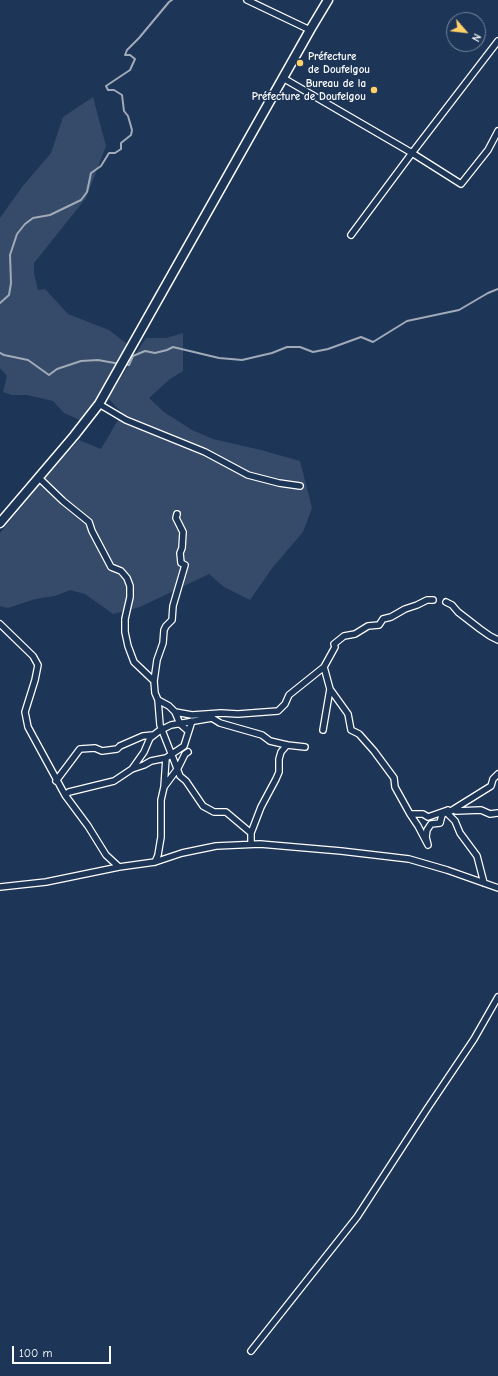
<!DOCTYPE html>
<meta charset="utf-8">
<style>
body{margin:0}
#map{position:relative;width:498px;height:1376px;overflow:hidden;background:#1d3557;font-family:"Comic Neue",sans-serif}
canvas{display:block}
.north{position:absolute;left:446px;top:12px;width:40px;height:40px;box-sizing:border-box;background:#1d3557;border:1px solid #77869a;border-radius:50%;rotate:118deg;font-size:11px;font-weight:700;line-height:16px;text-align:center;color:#fff}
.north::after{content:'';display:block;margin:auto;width:14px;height:18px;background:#ffd166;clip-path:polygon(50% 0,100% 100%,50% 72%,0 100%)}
.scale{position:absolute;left:12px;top:1346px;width:99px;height:18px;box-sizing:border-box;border:2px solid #fff;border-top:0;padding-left:5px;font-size:12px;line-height:14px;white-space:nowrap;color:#fff;-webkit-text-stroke:3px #1d3557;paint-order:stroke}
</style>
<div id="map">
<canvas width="498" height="1376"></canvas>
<div class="north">N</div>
<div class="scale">100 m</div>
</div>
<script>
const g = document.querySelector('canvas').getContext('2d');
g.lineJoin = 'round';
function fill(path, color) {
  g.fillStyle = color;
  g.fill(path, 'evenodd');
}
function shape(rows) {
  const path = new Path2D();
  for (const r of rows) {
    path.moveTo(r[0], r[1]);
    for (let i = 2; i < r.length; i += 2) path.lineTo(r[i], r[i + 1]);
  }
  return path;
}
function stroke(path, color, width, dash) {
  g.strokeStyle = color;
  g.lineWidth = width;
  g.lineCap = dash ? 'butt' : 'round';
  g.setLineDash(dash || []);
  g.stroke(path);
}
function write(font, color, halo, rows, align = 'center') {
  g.font = font + ' "Comic Neue",sans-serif';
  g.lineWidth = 3;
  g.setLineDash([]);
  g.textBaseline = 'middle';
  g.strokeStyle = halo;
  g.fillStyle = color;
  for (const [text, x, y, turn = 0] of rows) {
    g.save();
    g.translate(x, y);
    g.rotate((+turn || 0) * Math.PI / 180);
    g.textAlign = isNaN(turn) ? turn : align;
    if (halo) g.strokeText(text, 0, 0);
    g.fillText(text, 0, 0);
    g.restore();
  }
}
fill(shape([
 [93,97,106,146,86,198,34,263,34,273,38,290,45,289,68,314,109,330,130,346,82,421,64,413,53,401,27,395,12,395,3,392,7,376,0,368,0,218,22,187,51,153,63,117],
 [183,333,183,371,170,379,149,398,164,412,192,430,213,439,261,450,300,461,312,508,303,532,273,567,250,600,224,587,209,574,140,607,113,614,85,594,70,590,55,596,35,599,8,608,0,606,0,533,45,478,79,440,101,449,122,413,108,398,146,338,166,338]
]), '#364b69');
stroke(shape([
 [0,303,9,295,11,283,10,255,17,234,25,224,33,218,50,215,81,200,87,192,91,173,101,166,109,153,115,153,121,149,121,143,131,135,132,130,128,116,124,111,122,95,114,90,108,90,106,86,130,70,135,59,130,55,125,55,127,50,139,38,169,2,172,0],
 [0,353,4,355,28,360,49,375,57,369,81,361,98,360,120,364],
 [124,364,129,365,133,356,145,351,155,353,167,350,173,347,219,358,242,360,272,353,287,347,300,347,313,352,328,349,361,337,373,342,407,321,459,310,488,293,498,289]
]), '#a0aab8', 2);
const street = shape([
 [247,0,310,30],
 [283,78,412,153,461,184,488,150,498,131],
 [351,235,412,153,498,41],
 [99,404,126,420,205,452,248,475,279,483,300,486],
 [38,477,63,501,89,522,92,531,111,567,121,571,127,578,130,586,130,597,125,619,125,632,128,646,134,662,154,681],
 [177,514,176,518,183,532,182,548,180,553,181,563,185,565,173,606,172,620,166,626,164,630,163,643,157,660,154,681,155,693,158,700,169,706,175,712,180,724,188,731],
 [446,602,452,605,458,612,480,629,490,636,498,640],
 [0,624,33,656,38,665,35,680,25,712,28,727,65,795,88,826,106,855,119,867,155,862,182,853,216,846,260,844,341,851,409,859,447,870,498,888],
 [330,689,348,714,351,730,359,734,374,751,394,778,395,787,410,814,423,814,428,817,448,810,451,811,454,809,456,811,481,810,490,814,498,813],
 [158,700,160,725,180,776,186,781,203,806,214,812,226,812,251,833,251,844],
 [175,712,192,715,221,713,238,714,278,711,285,704,289,695,324,667],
 [323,730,330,689,324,667,335,647,334,644,344,636,355,634,368,626,379,625,383,619,391,617,405,609,417,605,427,600,433,600],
 [132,769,144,752,150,738,159,731,171,725,212,718,220,723,262,735,270,741,287,745,305,747],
 [56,781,80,749,95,748,102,751,117,749,120,746,143,736,153,735],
 [164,787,166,758],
 [65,795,69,792,114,781,132,769,144,765,151,761,166,758,184,746,192,721],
 [454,809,491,786,493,779,498,774],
 [448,810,448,814,455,821,460,833,477,856,484,883],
 [410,814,418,826,428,845,426,837,427,830,431,824,440,823,442,815,447,811],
 [251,833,261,807,276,779,279,772,279,759,281,752,287,745],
 [155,862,158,855,161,837,161,800,164,787,178,768,185,754,188,752],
 [0,887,46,882,119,867],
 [251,1351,357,1217,427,1109,474,1039,498,997]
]);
const secondary = shape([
 [0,523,74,436,99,404,310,30,328,0]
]);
stroke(street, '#fff', 8);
stroke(secondary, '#fff', 11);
stroke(street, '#1d3557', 5.5);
stroke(secondary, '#1d3557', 8);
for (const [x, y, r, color] of [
 [300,63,4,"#ffd166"],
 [374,90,4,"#ffd166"]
]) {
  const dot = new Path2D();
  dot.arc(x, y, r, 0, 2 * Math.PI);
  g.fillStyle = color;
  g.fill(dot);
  stroke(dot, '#1d3557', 1.5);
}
write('bold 11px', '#fff', '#1d3557', [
 ["Préfecture",308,57],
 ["de Doufelgou",308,70],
 ["Bureau de la",366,84,"right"],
 ["Préfecture de Doufelgou",366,97,"right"]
], 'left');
</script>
